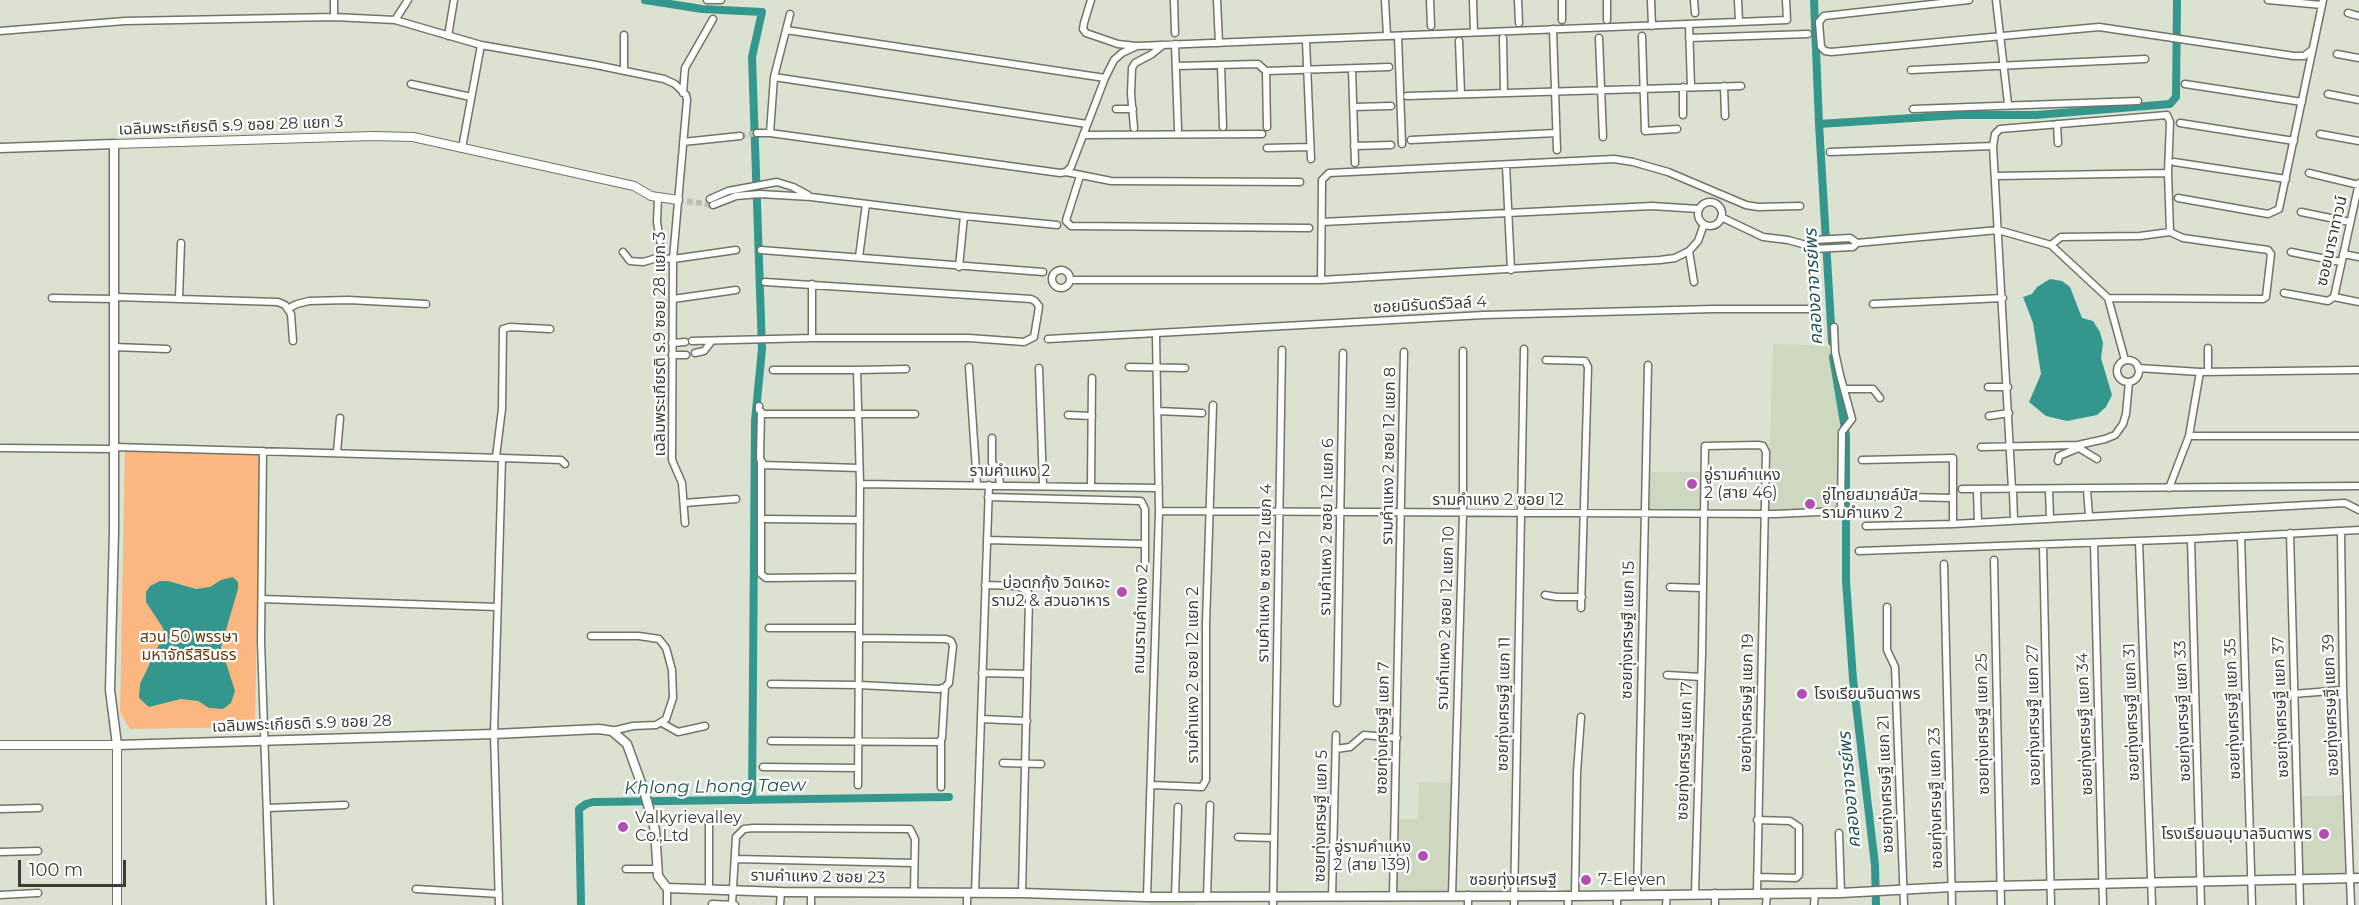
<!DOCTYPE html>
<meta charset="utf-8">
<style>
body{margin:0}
#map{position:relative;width:2359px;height:905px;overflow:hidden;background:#dbe2d1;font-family:Montserrat,sans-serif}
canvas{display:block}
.scale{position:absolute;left:18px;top:860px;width:108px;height:27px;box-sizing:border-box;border:3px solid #3a3c36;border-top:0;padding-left:8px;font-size:18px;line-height:21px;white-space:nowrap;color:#3a3c36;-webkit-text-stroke:4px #fff;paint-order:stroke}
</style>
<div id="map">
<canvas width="2359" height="905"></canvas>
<div class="scale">100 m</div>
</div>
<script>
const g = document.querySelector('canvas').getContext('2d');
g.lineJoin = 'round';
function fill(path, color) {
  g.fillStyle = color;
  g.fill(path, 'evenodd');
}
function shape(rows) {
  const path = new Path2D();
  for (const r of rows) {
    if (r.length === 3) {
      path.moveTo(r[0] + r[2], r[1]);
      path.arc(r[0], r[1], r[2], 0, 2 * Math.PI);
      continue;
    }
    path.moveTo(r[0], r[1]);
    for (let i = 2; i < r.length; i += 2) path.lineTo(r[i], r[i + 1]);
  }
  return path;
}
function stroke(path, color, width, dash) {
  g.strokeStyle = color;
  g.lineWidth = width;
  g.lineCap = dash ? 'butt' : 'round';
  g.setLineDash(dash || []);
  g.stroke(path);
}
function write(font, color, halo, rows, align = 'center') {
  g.font = font + ' Montserrat,"Noto Sans Thai",sans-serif';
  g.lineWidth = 4.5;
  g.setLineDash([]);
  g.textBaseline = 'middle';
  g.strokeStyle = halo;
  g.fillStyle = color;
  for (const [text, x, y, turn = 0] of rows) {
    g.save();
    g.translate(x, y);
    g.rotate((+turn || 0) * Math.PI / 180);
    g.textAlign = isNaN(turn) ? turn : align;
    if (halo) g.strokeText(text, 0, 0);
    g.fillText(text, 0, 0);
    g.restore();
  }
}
fill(shape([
 [1773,344,1829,346,1841,421,1841,503,1836,510,1768,510],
 [1649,472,1703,472,1702,510,1647,509],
 [1419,782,1453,783,1450,891,1396,891,1397,819,1418,819],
 [2344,795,2346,873,2303,874,2301,796],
 [1195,900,1195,905,1150,905,1150,901]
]), '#ced7bf');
fill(shape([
 [125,447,260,451,255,727,130,729,120,712]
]), '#fab780');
fill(shape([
 [2050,279,2062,281,2070,287,2082,318,2093,321,2100,332,2103,343,2101,358,2112,395,2106,407,2097,415,2067,421,2046,416,2029,402,2041,374,2033,323,2023,297,2032,294,2037,287],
 [233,577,238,582,238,589,221,647,235,691,231,703,223,709,209,708,198,701,181,699,149,707,139,698,140,684,164,634,163,628,146,602,146,592,150,586,160,581,168,581,196,589,210,587,221,580]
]), '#34978e');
stroke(shape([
 [645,0,702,9,762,12,752,57,762,349,755,421,752,800],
 [1814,0,1819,124],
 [1832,342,1819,124,1959,115,2036,115,2170,104,2176,97,2177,0],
 [1833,357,1846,435,1846,581,1853,679,1875,865,1876,905],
 [581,905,579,809,586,804,593,802,949,797]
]), '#34978e', 8);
stroke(shape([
 [740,136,757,133],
 [678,200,713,205]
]), '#bbc1b2', 6, [6, 3]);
const minor = shape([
 [707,0,721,0],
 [1091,0,1084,23,1083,29,1086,33,1118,44,1136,46],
 [1174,0,1175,33],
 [1217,0,1219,43],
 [1385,0,1387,36],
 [1430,0,1431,26],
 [1473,0,1474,32],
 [1518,0,1519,23],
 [1562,0,1562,20],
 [1607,0,1607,20],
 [1651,0,1652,26],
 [1694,0,1695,13],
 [1738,0,1739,21],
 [1969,0,1824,16,1819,22,1821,47,1825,51,1831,52,2099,27,2294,56,2304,56,2312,50],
 [1996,0,2008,104],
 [2268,0,2322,5,2323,0],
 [2348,13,2359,16],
 [334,17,334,0],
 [395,20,408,0],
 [1689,24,1691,87],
 [1553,29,1557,150],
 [786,30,790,14],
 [0,31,125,21,334,17,395,20,481,45,596,65,664,79,675,84,686,95,687,100,673,259,672,460,682,483,685,523],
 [624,35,624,71],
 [448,36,454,0],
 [1398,36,1402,144],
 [1642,36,1645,131,1677,129],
 [1503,38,1504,92],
 [1599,38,1603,137],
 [1689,38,1808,34],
 [1306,41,1311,159],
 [1459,41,1461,94],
 [1175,44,1178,129],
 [2337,54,2359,58],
 [1221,65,1223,127],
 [1176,66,1258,64,1266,71,1389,67],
 [1352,69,1355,163],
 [1911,70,2145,59],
 [1266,71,1267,127],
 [774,77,1087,124],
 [411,84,471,97],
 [2185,84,2302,102],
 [1724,86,1725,116],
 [1683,87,1683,115],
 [683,93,685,68,713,19],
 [2328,94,2359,100],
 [1407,96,1741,86],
 [1353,107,1391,106],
 [1116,109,1133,109],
 [1913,109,2138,101],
 [2180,123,2294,141],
 [2057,124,2058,143],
 [1134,128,1131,94,1132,68,1135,63,1152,54,1163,45],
 [757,133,770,133,1060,173,1066,172,1111,181,1300,182],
 [770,133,774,77,786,30,1105,78],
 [2320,134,2359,141],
 [1083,135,1262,134],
 [1411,140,1556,133],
 [683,142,740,136],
 [1354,146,1391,145],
 [462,148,481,45],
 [1267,148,1310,147],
 [1830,152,1993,146],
 [2174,162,2286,179],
 [1506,165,1511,270],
 [1066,172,1071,167,1105,78,1114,60,1122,53,1137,46,1787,20,1786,0],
 [2309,173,2359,185],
 [1080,176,1067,217,1066,221,1071,226,1309,228],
 [1996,176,2168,173],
 [658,197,657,222,660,241],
 [2178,198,2268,214,2279,209,2322,5],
 [710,199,728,191,777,182,793,187,808,195],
 [1710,214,12],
 [713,205,736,196,760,194,811,197,964,216,1057,225],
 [2301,212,2350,222],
 [1721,217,1763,237,1788,240,1806,245,1814,249,1853,247,1857,243,1998,230,2051,245,2108,298,2125,360],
 [1322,222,1652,206,1699,209],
 [1806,245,1813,240,1850,238,1857,243],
 [2051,245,2061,237,2140,236,2170,232,2183,238,2268,250,2271,254,2266,297,2263,299,2108,298],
 [761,250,1043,272],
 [1689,251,1694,282],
 [623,252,630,261,643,262,657,258,673,259,736,250],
 [2291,252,2341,262],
 [2343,254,2359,257],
 [859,257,866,204],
 [959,267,964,216],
 [1061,279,9],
 [1071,280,1321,280,1660,260,1675,258,1689,251,1698,241,1704,224],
 [1321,280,1322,185,1322,180,1329,173,1614,159,1633,162,1668,172,1746,205,1758,207,1800,206],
 [812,284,812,338],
 [2284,293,2328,301,2334,297,2359,183],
 [115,297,278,302,285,305,291,314,293,341],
 [2334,297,2359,302],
 [52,298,115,299],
 [179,298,181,243],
 [673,299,736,290],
 [1873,304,2003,298],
 [289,308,297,304,309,301,348,300,426,304],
 [1048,339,1484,315,1713,309,1814,309],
 [692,341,812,338,969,338,1024,342,1034,337,1038,313,1039,306,1035,301,1031,299,765,282],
 [672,343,685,342],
 [114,347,167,349],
 [2208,348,2208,372],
 [695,353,704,351,711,342],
 [672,355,686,355],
 [2128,371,11],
 [1546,360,1585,361,1588,367,1581,608],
 [969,367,977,485],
 [1129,367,1185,368],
 [1039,368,1043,485],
 [2138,368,2200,372,2359,370],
 [773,370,857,370,860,484,858,785],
 [857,370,906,369],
 [1988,387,2008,387],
 [1845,389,1873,389,1880,398],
 [759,406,759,410,764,414,915,414],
 [1158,411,1202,413],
 [761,413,760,459,764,465,859,468],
 [1068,415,1092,416],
 [1989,416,2009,413],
 [2189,436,2359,436],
 [992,438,992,463,998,469,1000,484],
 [114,447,502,458,494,734,499,905],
 [1981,447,2078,445,2105,439,2115,435,2123,424,2126,414,2129,382],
 [0,448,114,449],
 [2079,448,2097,459],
 [263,451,261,641,270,905],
 [337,452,340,418],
 [496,457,502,409,503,329,510,327,550,329],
 [502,458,561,460,565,464],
 [1862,460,1953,458,1953,524],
 [2058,461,2059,456,2081,447],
 [761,462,761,574,766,578,859,577],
 [860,484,1159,488],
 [1091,486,1092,378],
 [2169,488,2189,436,2200,372],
 [1962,489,2359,486],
 [2012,489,1993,146,1995,134,2000,129,2167,115,2170,122,2168,173,2170,232],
 [2049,490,2050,518],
 [2087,490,2089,516],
 [1977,491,1978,522],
 [2013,491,2014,520],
 [1863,496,1953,498],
 [988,497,1141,501,1145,509,1145,562],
 [684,503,736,499],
 [1159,511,1775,514,1841,511,1842,432,1852,419,1840,375,1835,352,1834,327],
 [766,519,860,520],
 [1866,526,1953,524,2345,503,2359,510],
 [2341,531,2343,690,2351,905],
 [2290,533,2300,905],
 [2241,536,2252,905],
 [2191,539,2201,905],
 [987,540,1145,544],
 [2139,541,2152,905],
 [2094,543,2103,905],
 [2043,545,2051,905],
 [1859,551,2191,539,2359,530],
 [1994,560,2001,905],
 [1944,564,1952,905],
 [985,585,1018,586,1028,592,1029,599,1022,893],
 [1670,587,1702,588],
 [1545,595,1557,597,1582,597],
 [262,599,497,607],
 [1887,607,1887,650,1895,667,1904,905],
 [769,628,859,628],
 [591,636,639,636,659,639,666,648,668,655,672,670,673,698,666,719,656,725,633,726,612,731],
 [982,673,1027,674],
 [1667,675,1701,677],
 [771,684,859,685,939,689,945,687,949,683,953,646,951,641,946,639,859,638],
 [2293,694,2343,690],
 [1337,703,1343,353],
 [981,719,1027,721],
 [662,723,678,732,705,726],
 [771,741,939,742,942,738,945,687],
 [941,741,941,787],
 [1336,749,1350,747,1364,735,1397,738],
 [1003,763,1041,764],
 [763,767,858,768],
 [1152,785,1202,787,1206,780,1206,624,1213,405],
 [267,808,345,805],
 [0,809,39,808],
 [1839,833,1841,893],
 [1238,837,1274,838],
 [0,852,38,851],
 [735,859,914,863],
 [626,869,657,869],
 [1757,877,1796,878,1799,875,1799,827,1790,821,1757,820],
 [416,889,499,894],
 [709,889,709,818],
 [811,892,811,905],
 [967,893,967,905],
 [975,893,989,485],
 [1695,893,1702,653,1705,446,1758,445,1763,446,1766,452,1757,893],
 [1637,894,1648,365],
 [0,895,38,893],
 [1568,895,1568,905],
 [1617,895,1617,905],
 [1393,896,1404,352],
 [1452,896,1463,513,1463,351],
 [1575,896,1577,772,1581,717],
 [1147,897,1159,511,1156,335],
 [1175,897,1178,807],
 [1207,897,1210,805],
 [1332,897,1336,735],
 [712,904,735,905],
 [732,904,736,837,744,829,753,828,910,829,915,839,914,893],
 [667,905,667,888],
 [780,905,781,892],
 [1273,905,1282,350],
 [1468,905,1468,895],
 [1514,905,1524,349],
 [1666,905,1667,894],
 [1715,905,1715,893],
 [1766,905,1767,893],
 [1814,905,1815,893]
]);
const tertiary = shape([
 [114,144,373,136,413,137,634,186,651,196,678,200],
 [0,745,117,745,117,905]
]);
const secondary = shape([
 [0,148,114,144,114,531,110,690,117,745,494,734,599,729,612,731,627,744,645,794,655,830,658,876,667,888,781,892,1022,893,1147,897,1575,896,1841,893,1951,887,2359,878]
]);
stroke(minor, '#707566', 9);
stroke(tertiary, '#707566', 10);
stroke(secondary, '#707566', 11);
stroke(minor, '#fff', 6);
stroke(tertiary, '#fff', 8);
stroke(secondary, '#fff', 8);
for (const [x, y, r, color] of [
 [1692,484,6,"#b14fb6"],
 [1810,504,6,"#b14fb6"],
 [1122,592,6,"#b14fb6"],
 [1802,694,6,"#b14fb6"],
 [623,827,6,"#b14fb6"],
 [2324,834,6,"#b14fb6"],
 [1423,856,6,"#b14fb6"],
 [1586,880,6,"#b14fb6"]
]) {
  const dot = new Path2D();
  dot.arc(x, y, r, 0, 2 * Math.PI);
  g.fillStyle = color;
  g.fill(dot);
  stroke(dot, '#fff', 2);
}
write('16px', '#3a3c36', '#fff', [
 ["เฉลิมพระเกียรติ ร.9 ซอย 28 แยก 3",231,126,-2],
 ["ซอยนาราทาวน์",2332,241,-77],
 ["ซอยนิรันดร์วิลล์ 4",1430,305,-3],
 ["เฉลิมพระเกียรติ ร.9 ซอย 28 แยก 3",660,344,-90],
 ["รามคำแหง 2 ซอย 12 แยก 8",1389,456,-89],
 ["รามคำแหง 2",1010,471],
 ["รามคำแหง 2 ซอย 12",1498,500],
 ["รามคำแหง 2 ซอย 12 แยก 6",1327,527,-89],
 ["รามคำแหง ๒ ซอย 12 แยก 4",1265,573,-89],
 ["รามคำแหง 2 ซอย 12 แยก 10",1446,618,-88],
 ["ถนนรามคำแหง 2",1141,619,-88],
 ["ซอยทุ่งเศรษฐี แยก 15",1628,630,-89],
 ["รามคำแหง 2 ซอย 12 แยก 2",1193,675,-90],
 ["ซอยทุ่งเศรษฐี แยก 19",1747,703,-89],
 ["ซอยทุ่งเศรษฐี แยก 11",1504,704,-89],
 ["ซอยทุ่งเศรษฐี แยก 39",2331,705,-92],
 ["ซอยทุ่งเศรษฐี แยก 37",2281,707,-92],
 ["ซอยทุ่งเศรษฐี แยก 35",2233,709,-92],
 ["ซอยทุ่งเศรษฐี แยก 33",2183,711,-92],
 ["ซอยทุ่งเศรษฐี แยก 31",2132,712,-92],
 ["ซอยทุ่งเศรษฐี แยก 27",2034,715,-91],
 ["เฉลิมพระเกียรติ ร.9 ซอย 28",302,724,-2],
 ["ซอยทุ่งเศรษฐี แยก 25",1983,724,-91],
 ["ซอยทุ่งเศรษฐี แยก 34",2085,724,-92],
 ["ซอยทุ่งเศรษฐี แยก 7",1383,728,-89],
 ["ซอยทุ่งเศรษฐี แยก 17",1685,751,-88],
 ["ซอยทุ่งเศรษฐี แยก 21",1886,784,-92],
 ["ซอยทุ่งเศรษฐี แยก 23",1936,798,-91],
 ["ซอยทุ่งเศรษฐี แยก 5",1321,816,-89],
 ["รามคำแหง 2 ซอย 23",818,877,1],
 ["ซอยทุ่งเศรษฐี",1513,880]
]);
write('16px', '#3a3c36', '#fff', [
 ["อู่รามคำแหง",1704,475],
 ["2 (สาย 46)",1704,493],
 ["อู่ไทยสมายล์บัส",1822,495],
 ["รามคำแหง 2",1822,513],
 ["บ่อตกกุ้ง วิดเหอะ",1110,583,"right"],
 ["ราม2 & สวนอาหาร",1110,601,"right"],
 ["โรงเรียนจินดาพร",1814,694],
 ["Valkyrievalley",635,818],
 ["Co.,Ltd",635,836],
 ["โรงเรียนอนุบาลจินดาพร",2312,834,"right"],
 ["อู่รามคำแหง",1411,847,"right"],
 ["2 (สาย 139)",1411,865,"right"],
 ["7-Eleven",1598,880]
], 'left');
write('16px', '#683a0a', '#fff', [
 ["สวน 50 พรรษา",189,637],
 ["มหาจักรีสิรินธร",189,655]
]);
write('italic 18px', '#1f5651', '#fff', [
 ["คลองอาจารย์พร",1814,287,-93],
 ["Khlong Lhong Taew",715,787,-1],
 ["คลองอาจารย์พร",1850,790,-95]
]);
</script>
